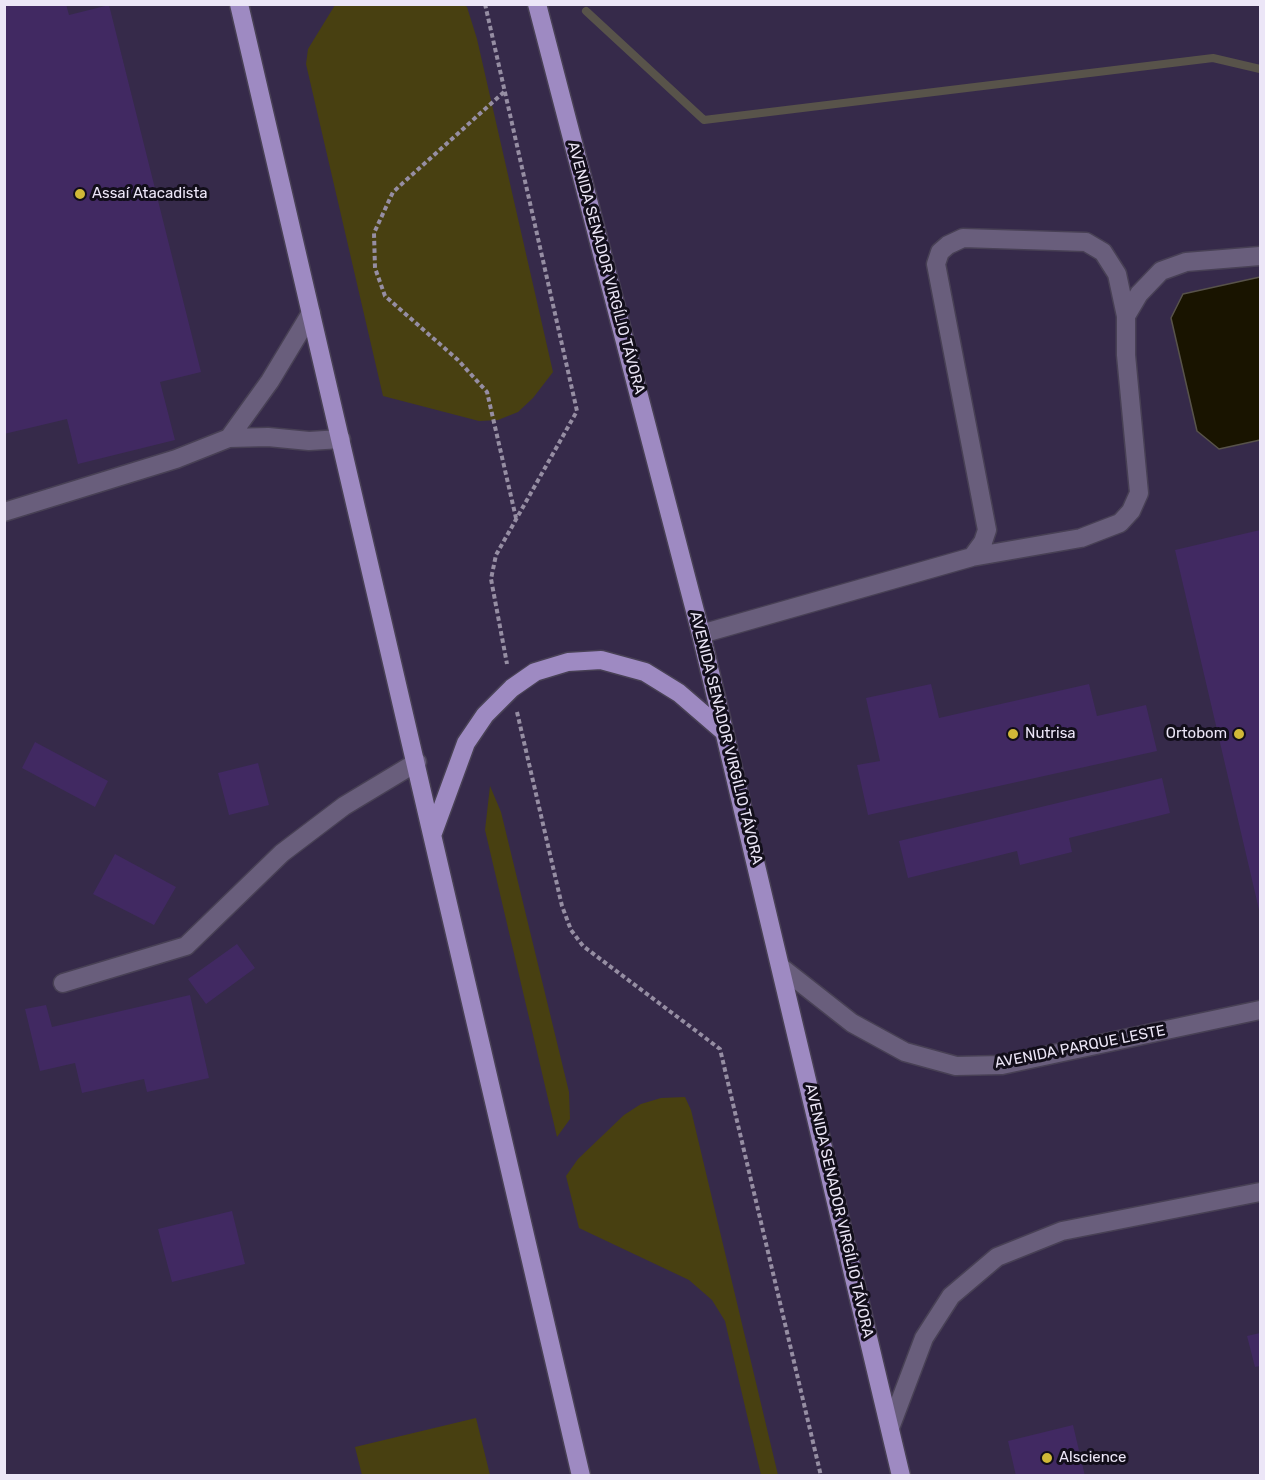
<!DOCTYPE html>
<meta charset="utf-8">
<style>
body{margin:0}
#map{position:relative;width:1265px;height:1480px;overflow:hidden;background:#2c223c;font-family:Rubik,sans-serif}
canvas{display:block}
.frame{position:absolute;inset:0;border:6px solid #ece6f7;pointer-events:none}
</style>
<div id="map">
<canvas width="1265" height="1480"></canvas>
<div class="frame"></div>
</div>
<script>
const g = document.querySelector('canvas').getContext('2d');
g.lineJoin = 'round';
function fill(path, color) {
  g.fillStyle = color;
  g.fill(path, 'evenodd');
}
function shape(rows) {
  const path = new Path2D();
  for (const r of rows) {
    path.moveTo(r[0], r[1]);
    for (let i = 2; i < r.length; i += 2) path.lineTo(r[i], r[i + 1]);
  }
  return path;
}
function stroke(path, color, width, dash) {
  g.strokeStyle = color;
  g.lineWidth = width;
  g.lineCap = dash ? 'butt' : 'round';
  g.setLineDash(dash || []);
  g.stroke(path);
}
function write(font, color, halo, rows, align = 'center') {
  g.font = font + ' Rubik,sans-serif';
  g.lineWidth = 6;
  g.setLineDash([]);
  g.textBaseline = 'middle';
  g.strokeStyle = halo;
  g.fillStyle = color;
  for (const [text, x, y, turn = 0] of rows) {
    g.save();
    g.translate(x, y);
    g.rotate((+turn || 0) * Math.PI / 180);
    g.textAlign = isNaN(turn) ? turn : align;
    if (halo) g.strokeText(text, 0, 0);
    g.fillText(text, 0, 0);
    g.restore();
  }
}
fill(shape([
 [5,5,1260,5,1260,1475,5,1476]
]), '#362a4a');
fill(shape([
 [464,5,467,7,477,39,553,372,533,398,518,412,498,420,479,421,383,396,306,64,308,49,335,5],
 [490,786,501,812,569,1092,570,1119,557,1137,485,830],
 [685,1097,691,1110,778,1475,761,1475,725,1321,712,1300,689,1280,579,1228,566,1176,578,1159,624,1115,641,1104,661,1098],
 [476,1418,490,1475,362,1475,355,1447]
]), '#484011');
const water = shape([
 [1260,277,1260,440,1219,449,1197,431,1171,318,1183,294,1260,277]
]);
fill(water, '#191400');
stroke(water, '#58534a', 1.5);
stroke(shape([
 [586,11,704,120,1213,58,1260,69]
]), '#58534a', 8);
fill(shape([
 [4,4,66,4,69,15,109,5,201,372,160,382,175,440,78,464,67,419,4,434],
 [1260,530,1260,914,1175,550],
 [931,684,939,718,1089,684,1097,716,1146,705,1157,751,868,815,857,765,880,761,866,698],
 [35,742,108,781,95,807,22,768],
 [258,763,269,805,229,815,218,773],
 [1162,778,1170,813,1069,838,1072,852,1020,865,1017,851,908,878,899,841],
 [115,854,176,887,154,925,93,894],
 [237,944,255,968,206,1004,188,979],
 [190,995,209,1078,147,1092,144,1079,82,1093,75,1063,40,1071,25,1009,46,1005,52,1027],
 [232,1211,245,1264,172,1282,158,1229],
 [1260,1333,1260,1366,1255,1367,1247,1336],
 [1073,1425,1085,1476,1016,1476,1008,1441]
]), '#412962');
const minor = shape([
 [229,438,270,381,311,313],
 [4,512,176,459,229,438,268,437,309,441,341,439],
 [972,557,1081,538,1120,523,1131,511,1139,493,1126,355,1126,316,1139,294,1161,271,1186,262,1260,256],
 [701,634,972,557,983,542,987,530,936,264,940,252,948,245,963,238,1086,242,1103,252,1117,274,1126,316],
 [782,968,852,1023,905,1052,956,1066,1002,1065,1260,1010],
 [63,983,186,946,282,853,344,806,417,762],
 [890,1428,924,1338,951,1296,997,1257,1062,1231,1260,1192]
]);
const major = shape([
 [239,4,581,1476],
 [537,4,701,634,901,1476],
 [433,833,466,743,485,715,512,688,535,672,568,662,601,660,645,672,679,693,723,731]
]);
stroke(minor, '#484055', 21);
stroke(major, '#484055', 21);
stroke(shape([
 [485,4,577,411,496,555,491,579,507,664],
 [504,92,393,192,374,233,375,268,385,296,458,360,487,392,516,518],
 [517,712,562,906,571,930,583,946,720,1049,821,1476]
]), '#968ea3', 4, [4.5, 3]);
stroke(minor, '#695e7c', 18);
stroke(major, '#9e8ac2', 18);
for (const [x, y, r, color] of [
 [80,194,6,"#d0b837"],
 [1013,734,6,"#d0b837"],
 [1239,734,6,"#d0b837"],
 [1047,1458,6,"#d0b837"]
]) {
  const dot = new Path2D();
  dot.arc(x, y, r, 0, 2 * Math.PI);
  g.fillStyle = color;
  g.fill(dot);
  stroke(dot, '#120e1a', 2);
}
write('15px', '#ece6f7', '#120e1a', [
 ["Assaí Atacadista",92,194],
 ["Nutrisa",1025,734],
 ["Ortobom",1227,734,"right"],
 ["Alscience",1059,1458]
], 'left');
write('15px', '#ece6f7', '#120e1a', [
 ["AVENIDA SENADOR VIRGÍLIO TÁVORA",606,268,75],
 ["AVENIDA SENADOR VIRGÍLIO TÁVORA",726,738,76],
 ["AVENIDA PARQUE LESTE",1080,1047,-11],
 ["AVENIDA SENADOR VIRGÍLIO TÁVORA",839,1211,77]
]);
</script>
